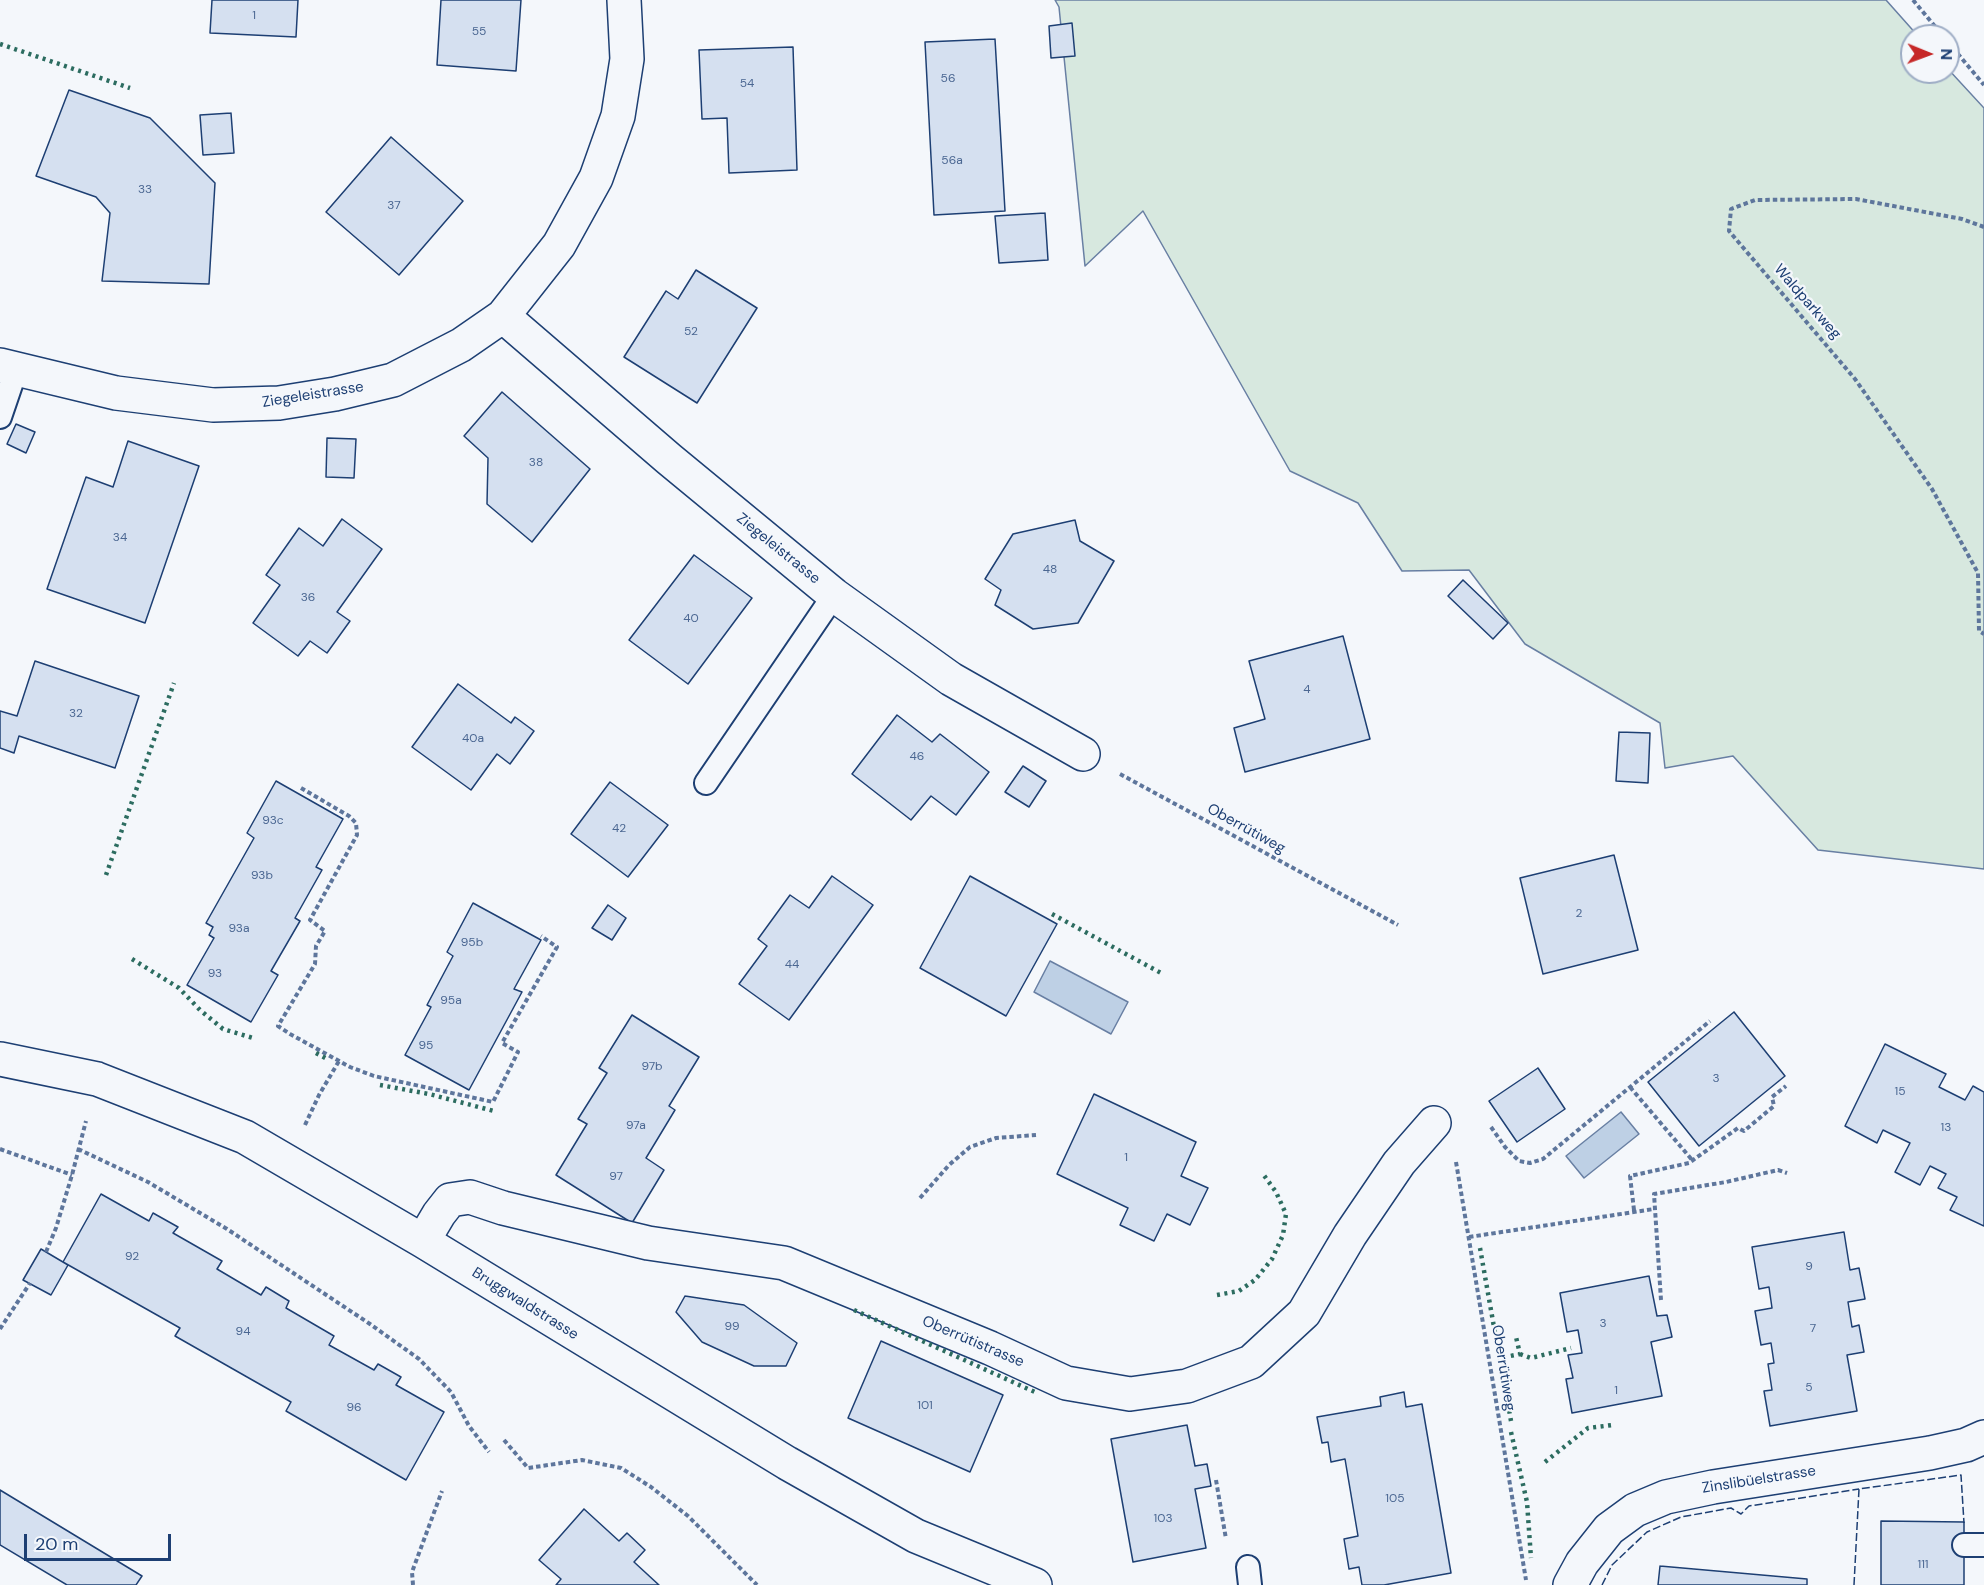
<!DOCTYPE html>
<meta charset="utf-8">
<style>
body{margin:0}
#map{position:relative;width:1984px;height:1585px;overflow:hidden;background:#f4f7fb;font-family:"DM Sans",sans-serif}
canvas{display:block}
.north{position:absolute;left:1900px;top:24px;width:60px;height:60px;box-sizing:border-box;background:#f4f7fb;border:2px solid #9eadc5;border-radius:50%;rotate:91deg;font-size:16px;font-weight:700;line-height:24px;text-align:center;color:#1d3f73}
.north::after{content:'';display:block;margin:auto;width:21px;height:27px;background:#c62828;clip-path:polygon(50% 0,100% 100%,50% 72%,0 100%)}
.scale{position:absolute;left:24px;top:1534px;width:147px;height:27px;box-sizing:border-box;border:3px solid #1d3f73;border-top:0;padding-left:8px;font-size:18px;line-height:21px;white-space:nowrap;color:#1d3f73;-webkit-text-stroke:4px #f4f7fb;paint-order:stroke}
</style>
<div id="map">
<canvas width="1984" height="1585"></canvas>
<div class="north">N</div>
<div class="scale">20 m</div>
</div>
<script>
const g = document.querySelector('canvas').getContext('2d');
g.lineJoin = 'round';
function fill(path, color) {
  g.fillStyle = color;
  g.fill(path, 'evenodd');
}
function shape(rows) {
  const path = new Path2D();
  for (const r of rows) {
    path.moveTo(r[0], r[1]);
    for (let i = 2; i < r.length; i += 2) path.lineTo(r[i], r[i + 1]);
  }
  return path;
}
function stroke(path, color, width, dash) {
  g.strokeStyle = color;
  g.lineWidth = width;
  g.lineCap = dash ? 'butt' : 'round';
  g.setLineDash(dash || []);
  g.stroke(path);
}
function write(font, color, halo, rows, align = 'center') {
  g.font = font + ' "DM Sans",sans-serif';
  g.lineWidth = 4.5;
  g.setLineDash([]);
  g.textBaseline = 'middle';
  g.strokeStyle = halo;
  g.fillStyle = color;
  for (const [text, x, y, turn = 0] of rows) {
    g.save();
    g.translate(x, y);
    g.rotate((+turn || 0) * Math.PI / 180);
    g.textAlign = isNaN(turn) ? turn : align;
    if (halo) g.strokeText(text, 0, 0);
    g.fillText(text, 0, 0);
    g.restore();
  }
}
const green = shape([
 [1055,0,1886,0,1918,36,1912,36,1912,72,1948,72,1948,69,1984,108,1984,869,1818,850,1733,756,1665,768,1660,723,1525,644,1469,570,1402,571,1358,503,1290,471,1143,211,1085,266,1059,7,1055,0]
]);
fill(green, '#d7e8df');
stroke(green, '#687fa3', 1.5);
const water = shape([
 [1050,961,1128,1002,1111,1034,1034,992,1050,961],
 [1621,1112,1639,1134,1584,1178,1566,1156,1621,1112]
]);
fill(water, '#bed0e5');
stroke(water, '#687fa3', 1.5);
const building = shape([
 [212,0,298,0,296,37,210,33,212,0],
 [441,0,521,0,516,71,437,65,441,0],
 [1072,23,1075,56,1051,58,1049,26,1072,23],
 [995,39,1005,211,934,215,925,42,995,39],
 [793,47,797,170,729,173,727,118,702,119,699,50,793,47],
 [69,90,150,118,215,183,209,284,102,281,110,213,96,197,36,176,69,90],
 [231,113,234,153,203,155,200,115,231,113],
 [391,137,463,201,399,275,326,212,391,137],
 [1045,213,1048,260,999,263,995,216,1045,213],
 [696,270,757,308,697,403,624,357,666,291,678,299,696,270],
 [502,392,590,469,532,542,487,504,488,458,464,436,502,392],
 [16,424,35,432,26,453,7,444,16,424],
 [327,438,356,439,354,478,326,477,327,438],
 [128,441,199,466,145,623,47,589,86,477,113,487,128,441],
 [342,519,382,549,337,612,350,621,327,653,310,641,298,656,253,623,280,585,266,575,299,528,323,546,342,519],
 [1075,520,1080,541,1114,561,1078,623,1033,629,995,605,1001,590,985,579,1013,534,1075,520],
 [694,555,752,598,688,684,629,640,694,555],
 [1463,580,1508,623,1493,639,1448,596,1463,580],
 [1343,636,1370,739,1245,772,1234,728,1265,719,1249,661,1343,636],
 [35,661,139,696,115,768,19,736,14,753,0,748,0,711,17,716,35,661],
 [458,684,511,723,515,717,534,731,510,764,497,754,471,790,412,747,458,684],
 [897,715,932,742,940,734,989,772,956,815,931,796,911,820,852,774,897,715],
 [1619,732,1650,733,1648,783,1616,781,1619,732],
 [1023,766,1046,781,1029,807,1005,792,1023,766],
 [276,781,343,819,316,867,322,870,295,918,300,921,271,971,278,975,251,1022,187,985,214,938,209,935,213,927,206,923,254,838,247,833,276,781],
 [610,782,668,825,628,877,571,834,610,782],
 [1614,855,1638,950,1543,974,1520,878,1614,855],
 [832,876,873,905,789,1020,739,984,767,946,758,939,790,895,809,908,832,876],
 [970,876,1057,924,1006,1016,920,968,970,876],
 [473,903,541,940,514,989,522,992,469,1090,405,1055,431,1007,427,1005,453,956,447,952,473,903],
 [608,905,626,918,612,940,592,928,608,905],
 [1734,1012,1785,1076,1699,1146,1648,1082,1734,1012],
 [632,1015,699,1057,669,1106,675,1110,646,1158,664,1170,632,1223,556,1175,587,1124,578,1119,607,1073,599,1068,632,1015],
 [1885,1044,1946,1074,1939,1087,1965,1100,1973,1086,1984,1092,1984,1226,1950,1210,1957,1197,1938,1188,1946,1174,1930,1166,1920,1185,1895,1172,1910,1143,1883,1130,1877,1143,1845,1126,1885,1044],
 [1538,1068,1565,1109,1517,1142,1489,1101,1538,1068],
 [1094,1094,1196,1142,1181,1176,1208,1188,1190,1225,1167,1214,1154,1241,1120,1225,1128,1208,1057,1174,1094,1094],
 [101,1194,149,1221,153,1213,178,1227,173,1233,222,1261,217,1269,261,1295,266,1287,289,1301,286,1308,334,1336,329,1345,374,1370,378,1364,401,1377,396,1385,444,1412,406,1480,286,1411,291,1402,175,1336,180,1328,63,1262,101,1194],
 [1844,1232,1850,1270,1859,1268,1865,1299,1848,1302,1852,1327,1859,1325,1864,1352,1847,1355,1857,1411,1770,1426,1764,1391,1772,1390,1768,1364,1774,1363,1771,1343,1761,1345,1755,1311,1772,1308,1769,1287,1759,1289,1752,1247,1844,1232],
 [41,1249,68,1265,51,1295,23,1280,41,1249],
 [1649,1276,1657,1316,1667,1315,1672,1337,1651,1342,1662,1396,1572,1413,1566,1379,1573,1378,1568,1355,1582,1353,1578,1330,1567,1332,1560,1293,1649,1276],
 [685,1296,744,1305,797,1343,786,1366,754,1366,702,1342,676,1312,685,1296],
 [881,1341,1003,1395,970,1472,848,1418,881,1341],
 [1404,1392,1406,1407,1422,1404,1451,1573,1384,1585,1362,1585,1359,1567,1349,1569,1344,1539,1358,1536,1345,1459,1331,1462,1328,1442,1322,1443,1317,1417,1381,1406,1380,1397,1404,1392],
 [1187,1425,1195,1466,1207,1464,1211,1486,1195,1489,1206,1548,1133,1562,1111,1439,1187,1425],
 [0,1490,142,1576,136,1585,67,1585,0,1545,0,1490],
 [584,1509,619,1541,627,1533,645,1550,634,1562,659,1585,556,1585,561,1579,539,1560,584,1509],
 [1881,1521,1964,1522,1964,1585,1881,1585,1881,1521],
 [1660,1566,1807,1579,1807,1585,1658,1585,1660,1566]
]);
fill(building, '#d5e0f0');
stroke(building, '#1d3f73', 1.5);
const service = shape([
 [0,417,16,370],
 [706,783,834,595],
 [1964,1545,1984,1545],
 [1248,1567,1250,1585]
]);
const minor = shape([
 [503,316,669,459,834,595,951,679,1083,754],
 [0,365,116,393,213,405,279,403,335,394,393,380,461,345,503,316,559,245,596,178,618,116,627,59,624,0],
 [0,1059,97,1079,245,1137,423,1241,787,1463,916,1536,1035,1585],
 [423,1241,439,1214,450,1200,470,1197,503,1208,648,1243,784,1263,990,1348,1066,1383,1130,1394,1187,1386,1251,1362,1304,1313,1350,1235,1399,1163,1434,1123],
 [1570,1585,1582,1563,1609,1529,1635,1510,1666,1497,1713,1487,1930,1453,1966,1445,1984,1437]
]);
stroke(service, '#1d3f73', 26);
stroke(minor, '#1d3f73', 36);
stroke(shape([
 [1913,0,1943,36],
 [1948,42,1984,85],
 [1984,227,1962,219,1856,199,1755,200,1731,209,1729,231,1855,379,1932,489,1978,573,1979,631,1984,634],
 [1120,774,1398,925],
 [301,788,349,816,356,823,357,835,310,920,325,931,316,946,315,964,278,1026,290,1034,350,1067,374,1076,493,1102,518,1052,502,1043,557,947,541,936],
 [1630,1087,1693,1161],
 [305,1125,319,1095,339,1061],
 [1491,1127,1505,1147,1519,1161,1530,1163,1543,1159,1710,1021],
 [0,1149,72,1175],
 [78,1149,148,1182,227,1229,370,1324,419,1359,451,1392,469,1426,489,1452],
 [1456,1162,1526,1580],
 [920,1198,949,1165,970,1147,996,1138,1036,1135],
 [1634,1210,1630,1176,1689,1163,1738,1128,1744,1131,1774,1106,1772,1097,1786,1086],
 [1469,1237,1654,1209],
 [46,1252,56,1228,72,1175,86,1121],
 [1661,1300,1654,1194,1726,1182,1778,1170,1787,1173],
 [0,1329,30,1283],
 [504,1440,528,1468,582,1460,621,1468,651,1487,688,1516,757,1585],
 [1216,1480,1226,1539],
 [413,1585,412,1572,442,1491]
]), '#5e769c', 4, [4.5, 3]);
stroke(service, '#f4f7fb', 22);
stroke(minor, '#f4f7fb', 33);
stroke(shape([
 [0,44,130,88],
 [106,875,174,683],
 [1052,914,1161,973],
 [132,959,179,988,200,1010,223,1029,253,1038],
 [316,1053,329,1060],
 [380,1085,429,1094,494,1111],
 [1480,1248,1497,1344],
 [1217,1295,1239,1291,1255,1280,1272,1259,1283,1235,1286,1214,1276,1192,1263,1174],
 [854,1310,1037,1393],
 [1520,1354,1531,1358,1571,1348],
 [1511,1421,1500,1358,1520,1354,1516,1337],
 [1511,1432,1527,1502,1531,1558],
 [1545,1462,1588,1428,1613,1425]
]), '#2c6c60', 4.5, [3, 4.5]);
stroke(shape([
 [1602,1585,1612,1565,1647,1532,1681,1517,1731,1508,1741,1514,1749,1506,1859,1489],
 [1854,1585,1859,1489,1961,1475,1964,1523]
]), '#1d3f73', 1.5, [8, 3]);
write('12px', '#4b6792', null, [
 ["1",254,16],
 ["55",479,32],
 ["56",948,79],
 ["54",747,84],
 ["56a",952,161],
 ["33",145,190],
 ["37",394,206],
 ["52",691,332],
 ["38",536,463],
 ["34",120,538],
 ["48",1050,570],
 ["36",308,598],
 ["40",691,619],
 ["4",1307,690],
 ["32",76,714],
 ["40a",473,739],
 ["46",917,757],
 ["93c",273,821],
 ["42",619,829],
 ["93b",262,876],
 ["2",1579,914],
 ["93a",239,929],
 ["95b",472,943],
 ["44",792,965],
 ["93",215,974],
 ["95a",451,1001],
 ["95",426,1046],
 ["97b",652,1067],
 ["3",1716,1079],
 ["15",1900,1092],
 ["97a",636,1126],
 ["13",1946,1128],
 ["1",1126,1158],
 ["97",616,1177],
 ["92",132,1257],
 ["9",1809,1267],
 ["3",1603,1324],
 ["99",732,1327],
 ["7",1813,1329],
 ["94",243,1332],
 ["5",1809,1388],
 ["1",1616,1391],
 ["101",925,1406],
 ["96",354,1408],
 ["105",1395,1499],
 ["103",1163,1519],
 ["111",1923,1565]
]);
write('15px', '#1d3f73', '#f4f7fb', [
 ["Waldparkweg",1807,302,49],
 ["Ziegeleistrasse",313,395,-9],
 ["Ziegeleistrasse",778,549,39],
 ["Oberrütiweg",1246,829,29],
 ["Bruggwaldstrasse",525,1304,32],
 ["Oberrütistrasse",973,1342,23],
 ["Oberrütiweg",1503,1368,81],
 ["Zinslibüelstrasse",1759,1480,-9]
]);
</script>
